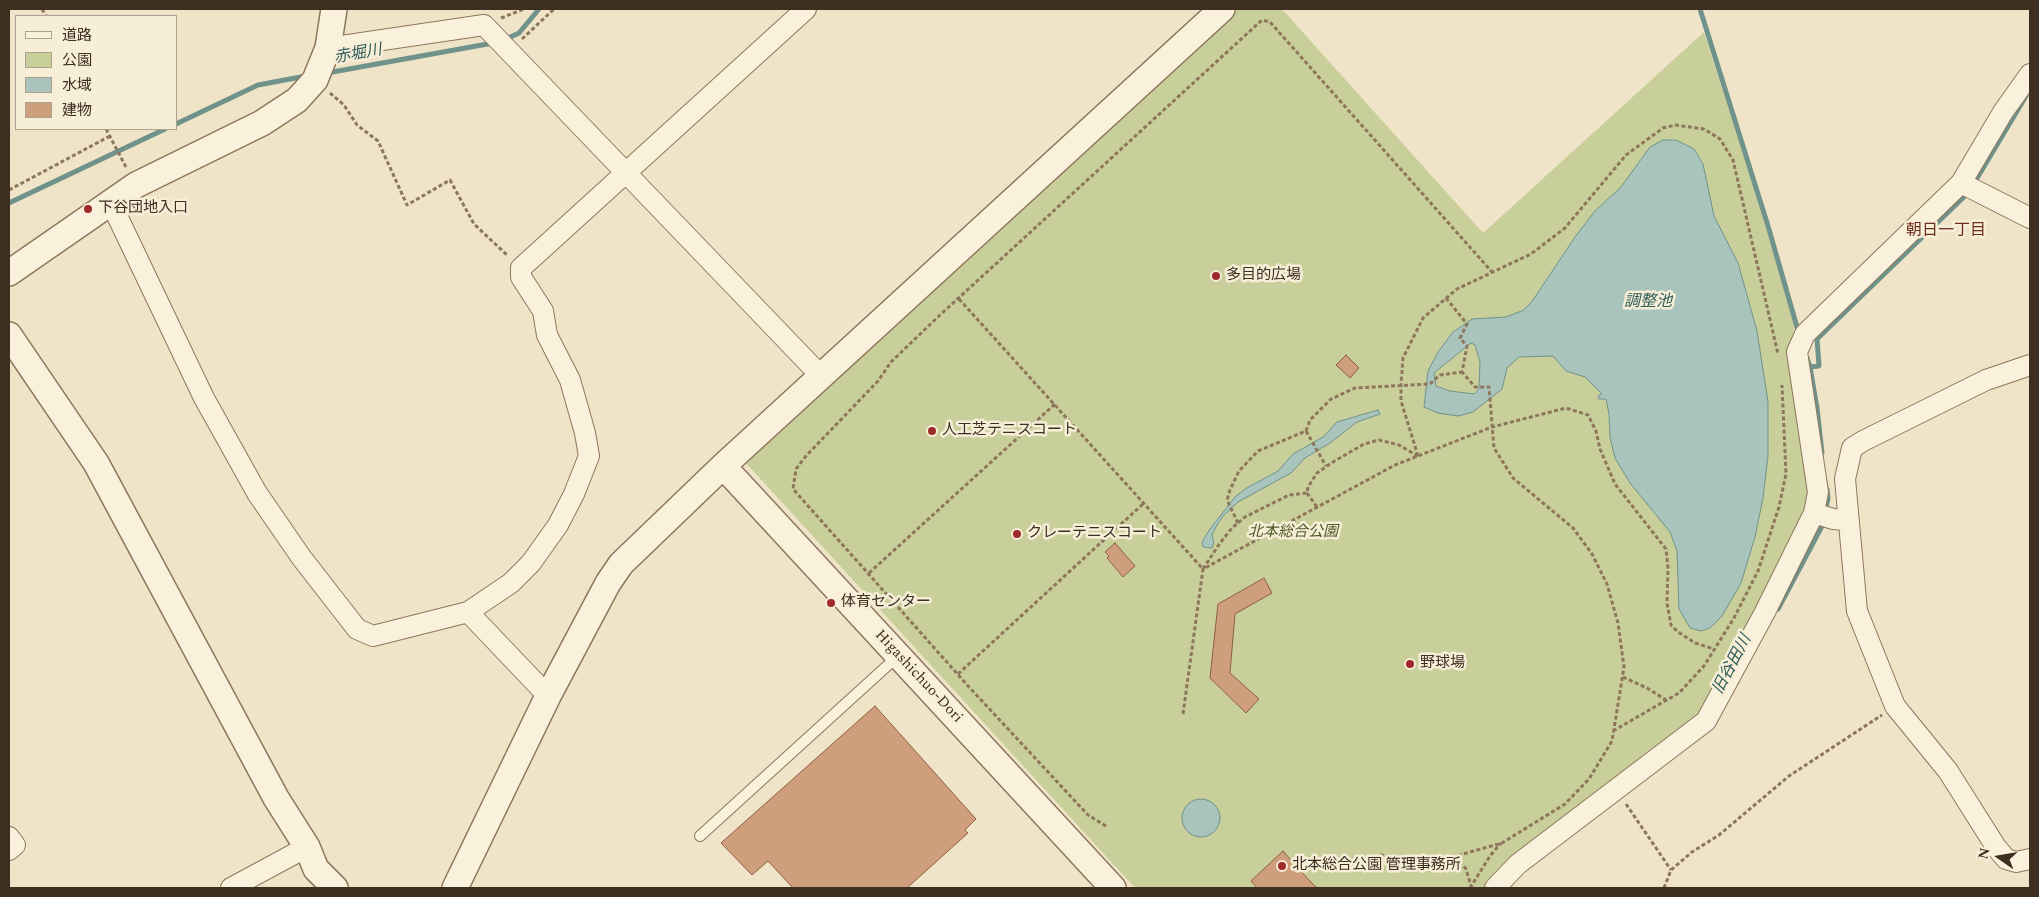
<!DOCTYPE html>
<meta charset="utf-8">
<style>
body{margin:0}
#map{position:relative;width:2039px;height:897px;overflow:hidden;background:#f0e4c8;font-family:Spectral,"Noto Sans JP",serif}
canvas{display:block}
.frame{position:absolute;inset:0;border:10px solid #3d2e20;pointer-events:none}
.legend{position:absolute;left:15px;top:15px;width:162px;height:115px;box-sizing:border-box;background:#f7eed8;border:1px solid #ada18e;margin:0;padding:6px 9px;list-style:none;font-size:15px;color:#3d2e20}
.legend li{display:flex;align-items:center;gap:10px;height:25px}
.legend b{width:25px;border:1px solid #ada18e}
.north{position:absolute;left:1974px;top:832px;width:50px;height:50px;-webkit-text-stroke:4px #f7eed8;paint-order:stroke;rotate:283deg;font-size:14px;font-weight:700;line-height:20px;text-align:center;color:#3d2e20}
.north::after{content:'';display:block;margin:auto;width:18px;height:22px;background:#3d2e20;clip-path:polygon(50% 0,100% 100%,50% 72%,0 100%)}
</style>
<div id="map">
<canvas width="2039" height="897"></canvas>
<div class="frame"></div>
<ul class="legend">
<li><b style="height:6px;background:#faf1dc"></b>道路</li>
<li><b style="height:14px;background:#c9cf9b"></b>公園</li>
<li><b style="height:14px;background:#a9c4bc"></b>水域</li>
<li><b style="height:14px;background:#cf9f7d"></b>建物</li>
</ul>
<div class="north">N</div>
</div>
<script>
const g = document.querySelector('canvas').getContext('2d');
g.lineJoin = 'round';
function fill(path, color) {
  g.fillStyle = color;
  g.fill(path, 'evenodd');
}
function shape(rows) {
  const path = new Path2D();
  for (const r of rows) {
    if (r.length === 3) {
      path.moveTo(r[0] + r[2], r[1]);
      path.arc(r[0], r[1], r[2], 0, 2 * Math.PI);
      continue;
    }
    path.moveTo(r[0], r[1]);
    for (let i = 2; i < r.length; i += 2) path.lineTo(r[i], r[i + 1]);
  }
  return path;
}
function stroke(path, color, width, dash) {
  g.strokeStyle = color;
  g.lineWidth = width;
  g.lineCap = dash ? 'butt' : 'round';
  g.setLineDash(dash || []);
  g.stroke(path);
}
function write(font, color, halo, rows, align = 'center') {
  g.font = font + ' Spectral,"Noto Sans JP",serif';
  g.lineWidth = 5;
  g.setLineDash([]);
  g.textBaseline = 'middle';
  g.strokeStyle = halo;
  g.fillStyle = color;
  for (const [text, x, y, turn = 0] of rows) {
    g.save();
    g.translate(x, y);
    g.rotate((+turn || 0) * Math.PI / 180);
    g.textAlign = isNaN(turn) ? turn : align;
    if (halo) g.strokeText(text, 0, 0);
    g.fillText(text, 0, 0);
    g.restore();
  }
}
fill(shape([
 [1237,9,1282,9,1483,233,1704,32,1747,166,1795,325,1791,343,1811,498,1806,518,1701,716,1513,856,1494,875,1487,888,1135,888,744,461]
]), '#c9cf9b');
const water = shape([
 [1663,140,1676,140,1694,149,1703,164,1714,216,1738,263,1757,331,1768,402,1768,456,1763,498,1755,537,1741,583,1722,616,1710,628,1701,631,1690,628,1679,609,1677,551,1670,532,1630,483,1615,458,1610,437,1609,414,1606,399,1599,399,1598,396,1602,394,1585,377,1566,371,1553,356,1519,357,1507,368,1502,389,1473,412,1458,416,1438,413,1424,407,1428,371,1438,352,1453,332,1472,319,1506,317,1524,310,1533,300,1575,237,1595,211,1621,187,1650,147,1663,140],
 [1471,343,1475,345,1480,362,1479,389,1474,394,1450,391,1436,386,1434,373,1471,343],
 [1378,410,1380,414,1357,422,1330,443,1305,458,1291,473,1238,502,1223,516,1217,525,1212,535,1214,542,1212,548,1203,547,1202,542,1210,529,1235,497,1245,489,1278,471,1293,454,1323,437,1337,422,1378,410],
 [1201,818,19]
]);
fill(water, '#a9c4bc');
stroke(water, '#6f938a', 1);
stroke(shape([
 [1700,9,1768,226,1799,334],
 [504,40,519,33,539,9],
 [327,73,493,43],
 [176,124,258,85,306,76],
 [1973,185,2026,96],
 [9,203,165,129],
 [1807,358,1810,367,1817,408,1822,453],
 [1810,367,1819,366,1817,339,1969,192],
 [1825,513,1828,498,1827,489],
 [1778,609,1821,528,1823,521]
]), '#6f938a', 5);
const building = shape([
 [1346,355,1359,368,1350,378,1336,365,1346,355],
 [1115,543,1135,566,1123,577,1107,558,1109,556,1105,552,1115,543],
 [1264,578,1272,593,1235,614,1230,673,1259,699,1246,713,1210,678,1218,604,1264,578],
 [875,706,976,819,965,830,968,833,907,888,793,888,768,861,752,875,721,843,875,706],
 [1283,851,1307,878,1317,888,1257,888,1251,881,1283,851]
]);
fill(building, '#cf9f7d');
stroke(building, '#8d5f41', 1);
const service = shape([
 [700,836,898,656]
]);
const minor = shape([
 [328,48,484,25,821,376],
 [1961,183,2030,218],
 [110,201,204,398,257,493,301,557,357,629,373,636,468,612,511,583,531,563,558,525,574,494,589,456,585,433,570,380,547,335,543,311,521,277,521,268,806,9],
 [2030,365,1986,380,1863,441,1852,448,1845,479,1857,611,1895,706,1948,771,1996,847,2006,859,2016,862,2030,859],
 [1814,513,1833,519,1847,520],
 [468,612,548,696],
 [9,837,15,845,9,850],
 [231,888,307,847],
 [1495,888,1518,864,1706,721,1765,612,1814,513,1818,492,1797,352,1805,334,1961,183,2003,112,2030,74]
]);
const tertiary = shape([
 [9,273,136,185,262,123,297,100,315,80,328,48,334,9],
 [9,335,96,463,276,798,307,847,316,869,335,888],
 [723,466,1113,888],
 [455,888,548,696,608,583,621,564,723,466,1222,9]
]);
stroke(service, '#8d765c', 12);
stroke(minor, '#8d765c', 22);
stroke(tertiary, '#8d765c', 28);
stroke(shape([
 [42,9,46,16],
 [501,18,524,9],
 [522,39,554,9],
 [330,93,344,105,357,125,378,141,407,205,450,180,474,224,508,256],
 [106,129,127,169],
 [9,190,110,136],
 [1446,298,1467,324,1460,338,1467,346,1462,372],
 [959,299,1203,569,1220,543,1232,528,1245,517,1289,495,1307,493,1308,487,1317,473,1333,462,1364,444,1379,440,1399,445,1418,456],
 [1306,431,1326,466],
 [1418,456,1401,401,1401,385,1403,358,1423,318,1457,289,1531,254,1565,228,1626,155,1663,128,1675,125,1704,129,1720,139,1733,160,1778,354],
 [1307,493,1317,507],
 [1238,523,1227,500,1230,490,1239,471,1258,451,1306,431,1310,420,1331,399,1355,388,1430,384,1440,375,1462,372],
 [869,573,1055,404],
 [958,674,1144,503],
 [1623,677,1647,688,1666,700],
 [1183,714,1203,569,1395,465,1492,427,1566,408,1588,415,1596,431,1600,449,1615,484,1666,549,1668,568,1667,603,1671,625,1678,632,1695,643,1714,649],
 [1613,731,1679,693,1704,666,1734,618,1758,571,1779,507,1786,474,1782,385],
 [1626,804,1671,870],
 [1106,826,1088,815,969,687,793,489,796,469,806,456,878,381,891,362,940,315,1262,20,1270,22,1492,272],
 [1380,855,1422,859,1456,856,1502,843,1565,804,1589,779,1612,741,1624,667,1618,623,1607,584,1592,554,1573,528,1513,478,1494,448,1489,387,1475,387,1462,372],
 [1456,856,1466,869,1471,886],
 [1470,888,1490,856,1501,843],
 [1664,888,1671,870,1692,852,1719,835,1789,776,1882,715]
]), '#8d765c', 3, [4, 2.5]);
stroke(service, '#faf1dc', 10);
stroke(minor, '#faf1dc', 20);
stroke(tertiary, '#faf1dc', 25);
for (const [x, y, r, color] of [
 [88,209,5,"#9e2a2b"],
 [1216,276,5,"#9e2a2b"],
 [932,431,5,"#9e2a2b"],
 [1017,534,5,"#9e2a2b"],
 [831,603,5,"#9e2a2b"],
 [1410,664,5,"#9e2a2b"],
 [1282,866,5,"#9e2a2b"]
]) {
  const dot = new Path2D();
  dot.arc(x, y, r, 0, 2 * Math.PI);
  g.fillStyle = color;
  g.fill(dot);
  stroke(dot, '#f7eed8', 2);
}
write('15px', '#3d2e20', '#f7eed8', [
 ["下谷団地入口",98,209],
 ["多目的広場",1226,276],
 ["人工芝テニスコート",942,431],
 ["クレーテニスコート",1027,534],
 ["体育センター",841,603],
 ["野球場",1420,664],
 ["北本総合公園 管理事務所",1292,866]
], 'left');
write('italic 15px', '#4d5a26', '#f7eed8', [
 ["北本総合公園",1293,533]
]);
write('15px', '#3d2e20', '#f7eed8', [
 ["Higashichuo-Dori",918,677,47]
]);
write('italic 16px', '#2f5d5a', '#f7eed8', [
 ["赤堀川",358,55,-10],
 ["調整池",1648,303],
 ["旧谷田川",1733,665,-62]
]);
write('16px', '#6b2e1e', '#f7eed8', [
 ["朝日一丁目",1946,232]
]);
</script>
